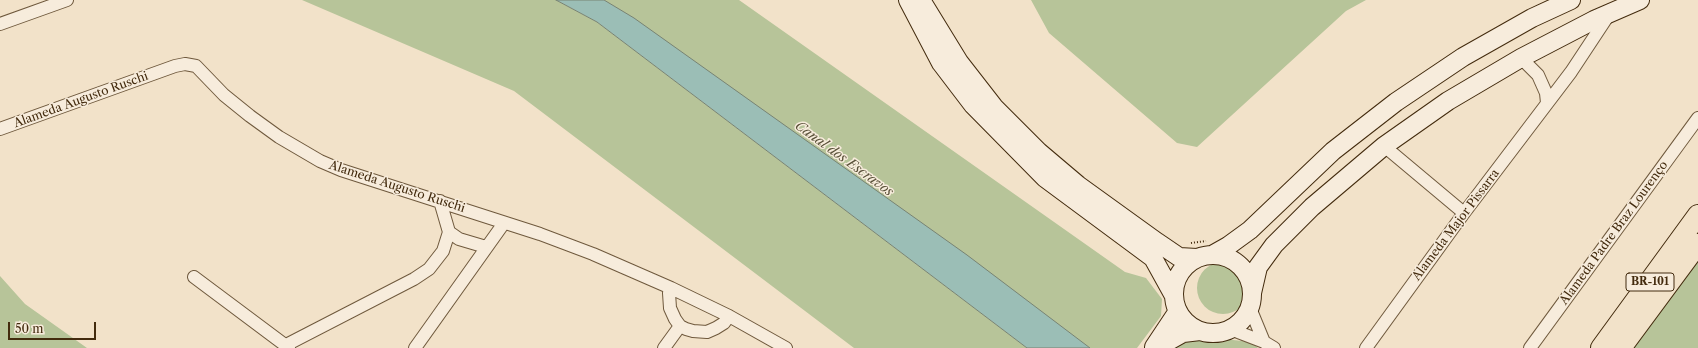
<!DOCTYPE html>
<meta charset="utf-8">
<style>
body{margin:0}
#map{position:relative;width:1698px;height:348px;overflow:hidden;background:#f2e2c9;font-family:"Libre Caslon Text",serif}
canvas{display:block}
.scale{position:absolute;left:8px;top:322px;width:88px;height:18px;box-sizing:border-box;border:2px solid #432b0e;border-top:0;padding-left:5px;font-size:12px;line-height:14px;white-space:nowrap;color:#432b0e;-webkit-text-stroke:3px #f7ecdc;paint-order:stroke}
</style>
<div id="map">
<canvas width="1698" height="348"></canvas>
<div class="scale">50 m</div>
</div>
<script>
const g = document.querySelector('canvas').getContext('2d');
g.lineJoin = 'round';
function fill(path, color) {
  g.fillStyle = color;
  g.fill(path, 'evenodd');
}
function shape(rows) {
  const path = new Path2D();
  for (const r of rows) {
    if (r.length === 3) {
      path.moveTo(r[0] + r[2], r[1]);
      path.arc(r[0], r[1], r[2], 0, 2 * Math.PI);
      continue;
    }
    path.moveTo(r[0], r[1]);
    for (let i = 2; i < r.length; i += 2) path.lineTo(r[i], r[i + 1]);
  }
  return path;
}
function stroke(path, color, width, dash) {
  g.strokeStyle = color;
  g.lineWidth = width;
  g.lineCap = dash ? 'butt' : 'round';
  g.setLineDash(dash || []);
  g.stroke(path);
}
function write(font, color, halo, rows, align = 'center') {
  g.font = font + ' "Libre Caslon Text",serif';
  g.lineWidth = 3;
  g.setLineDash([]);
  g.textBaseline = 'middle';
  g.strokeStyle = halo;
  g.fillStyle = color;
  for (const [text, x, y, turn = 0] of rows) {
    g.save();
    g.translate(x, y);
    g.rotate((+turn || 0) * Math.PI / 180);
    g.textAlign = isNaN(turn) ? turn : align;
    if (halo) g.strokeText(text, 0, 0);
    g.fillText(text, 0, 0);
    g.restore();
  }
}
fill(shape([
 [302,0,556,0,597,22,1027,348,854,348,514,91],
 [604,0,739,0,1125,272,1146,278,1162,299,1161,316,1137,348,1090,348],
 [1031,0,1366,0,1346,11,1197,147,1177,143,1049,33],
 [1698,260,1698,348,1632,348],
 [1223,288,26],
 [0,276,25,304,87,348,0,348],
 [1180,334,1251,342,1258,348,1170,348]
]), '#b7c499');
const water = shape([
 [556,0,604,0,634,18,967,255,1090,348,1027,348,597,22,556,0]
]);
fill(water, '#9bbeb6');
stroke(water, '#788373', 1);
const street = shape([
 [0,24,67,0],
 [1521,58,1538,75,1546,93,1547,103],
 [0,129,175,66,185,64,196,66,224,95,250,116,279,137,320,161,341,170,540,234,593,254,671,288,729,316,786,348],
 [1384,146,1464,213],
 [440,201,449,232,459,239,486,247],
 [194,277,289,348],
 [671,288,669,293,670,308,675,319,680,326,686,329,693,331,707,332,716,328,724,323,729,316],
 [1250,308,1264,342],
 [1230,329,1264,342,1274,348],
 [286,345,414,279,429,269,443,251,449,232],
 [415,348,504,223],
 [664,348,680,326],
 [1366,348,1464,213,1571,72,1610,13],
 [1530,348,1698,118]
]);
const secondary = shape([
 [908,0,941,63,973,105,1045,178,1153,258,1174,296],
 [921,0,959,62,994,107,1039,152,1078,185,1157,242,1179,257,1197,258],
 [1212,255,1228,246,1250,230,1333,151,1396,102,1463,57,1532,18,1571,0],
 [1213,294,39],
 [1252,293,1258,267,1274,245,1312,207,1384,146,1448,101,1521,58,1594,20,1640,0],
 [1154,347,1178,311],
 [1156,348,1183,333,1200,331]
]);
const primary = shape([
 [1601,348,1698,215],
 [1621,348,1698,244]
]);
stroke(street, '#6f593d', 14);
stroke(secondary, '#432b0e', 20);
stroke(primary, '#432b0e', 22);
stroke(shape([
 [1191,243,1206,241]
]), '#432b0e', 2, [1, 2]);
stroke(street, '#f7ecdc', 12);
stroke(secondary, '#f7ecdc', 18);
stroke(primary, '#f2e2c9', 20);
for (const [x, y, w] of [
 [1650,282,48]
]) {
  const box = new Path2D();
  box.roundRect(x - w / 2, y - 9, w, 18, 3);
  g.fillStyle = '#f7ecdc';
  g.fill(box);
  stroke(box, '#432b0e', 1);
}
write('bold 11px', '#432b0e', null, [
 ["BR-101",1650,282]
]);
write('12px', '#432b0e', '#f7ecdc', [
 ["Alameda Augusto Ruschi",81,100,-20],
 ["Alameda Augusto Ruschi",397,187,18],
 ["Alameda Major Pissarra",1456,225,-53],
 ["Alameda Padre Braz Lourenço",1614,233,-54]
]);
write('italic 13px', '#595038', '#f7ecdc', [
 ["Canal dos Escravos",844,159,36]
]);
</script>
